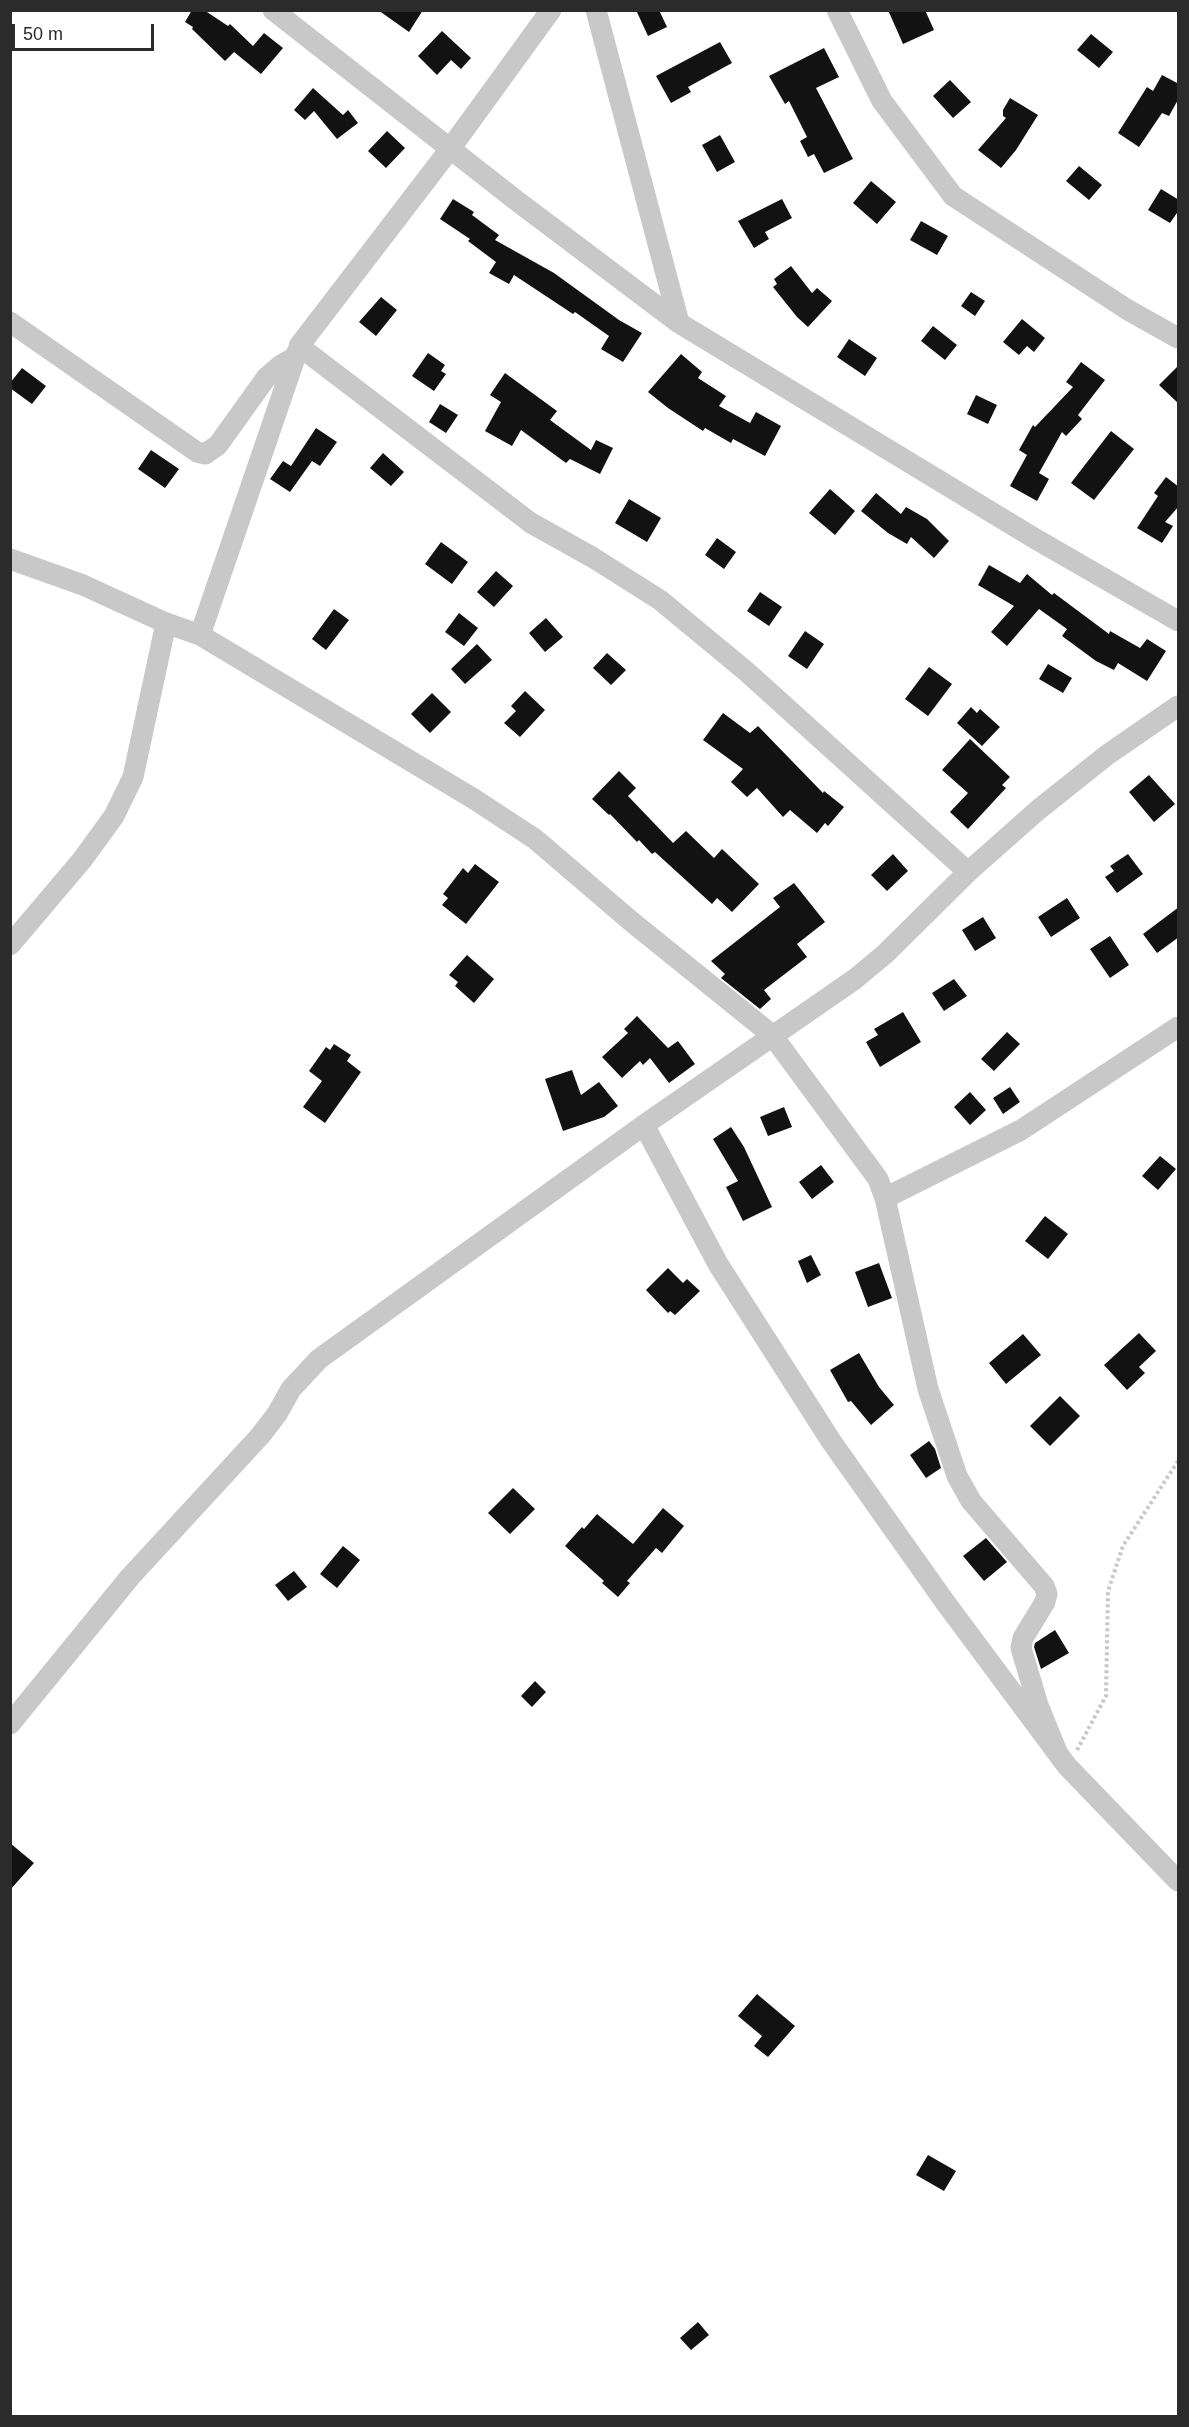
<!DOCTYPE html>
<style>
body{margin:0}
#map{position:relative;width:1189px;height:2427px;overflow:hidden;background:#fff;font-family:Arial,sans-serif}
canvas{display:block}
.frame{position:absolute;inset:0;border:12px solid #2b2b2b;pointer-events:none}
.scale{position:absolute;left:12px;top:24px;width:142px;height:27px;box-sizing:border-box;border:3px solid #2b2b2b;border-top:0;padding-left:8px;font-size:18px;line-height:21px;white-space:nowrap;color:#2b2b2b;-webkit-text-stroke:4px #fff;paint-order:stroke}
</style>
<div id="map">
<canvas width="1189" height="2427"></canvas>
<div class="frame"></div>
<div class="scale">50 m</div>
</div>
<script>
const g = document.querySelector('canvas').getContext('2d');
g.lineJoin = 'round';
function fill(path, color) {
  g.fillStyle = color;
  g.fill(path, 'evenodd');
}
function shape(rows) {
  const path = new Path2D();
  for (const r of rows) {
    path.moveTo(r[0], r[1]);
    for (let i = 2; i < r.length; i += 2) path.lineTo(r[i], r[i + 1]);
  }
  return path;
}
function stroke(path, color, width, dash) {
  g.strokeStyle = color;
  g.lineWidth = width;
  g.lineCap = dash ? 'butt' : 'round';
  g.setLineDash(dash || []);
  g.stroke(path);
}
fill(shape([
 [192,10,204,10,228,26,230,24,253,46,264,33,283,48,261,74,234,52,225,61,192,29,193,27,185,22],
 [378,10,423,10,409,32],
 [636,10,659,10,667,27,648,36],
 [888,10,925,10,934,30,903,44],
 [442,31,471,58,461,69,451,60,437,75,418,56],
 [1091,34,1113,52,1099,68,1077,50],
 [720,42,732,63,688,87,691,92,671,103,656,76],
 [824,48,839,77,816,88,853,159,824,173,814,154,808,157,800,141,807,137,789,101,785,104,769,76],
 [1162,75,1179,84,1179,98,1169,116,1162,113,1139,147,1118,133,1147,87,1153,91],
 [950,80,971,102,953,118,933,96],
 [313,88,343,115,348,110,358,123,337,139,314,111,305,120,294,110],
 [1010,98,1038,115,1016,150,1001,168,978,150,1006,118,1003,116,1003,110],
 [387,131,405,148,386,168,368,151],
 [720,135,735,162,717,172,702,145],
 [1079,166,1102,185,1089,200,1066,181],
 [871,181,896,202,877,224,853,203],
 [1161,189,1179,200,1179,210,1170,223,1148,210],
 [453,199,474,212,472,215,499,235,495,240,554,273,619,320,642,333,623,362,601,349,609,336,575,312,573,314,514,275,509,284,489,273,496,262,468,241,470,239,440,219],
 [782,199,792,218,765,232,769,239,754,248,738,221],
 [921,221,948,236,937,255,910,240],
 [791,266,812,293,817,288,832,301,808,327,797,317,773,287,777,284,774,279],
 [971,292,985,301,975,316,961,306],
 [381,297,397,310,376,336,359,322],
 [1022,319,1045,338,1034,352,1027,346,1019,355,1003,342],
 [933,326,957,345,945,360,921,341],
 [849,339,877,358,865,376,837,357],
 [428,353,445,365,441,371,446,374,434,391,412,376],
 [681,354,702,372,698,378,726,396,719,406,750,423,756,412,781,426,765,456,733,439,731,443,705,428,703,431,668,408,648,392],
 [1081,362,1105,380,1078,415,1082,419,1066,436,1062,432,1039,473,1049,479,1037,501,1010,486,1027,455,1019,450,1033,425,1035,427,1073,387,1066,382],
 [1179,365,1179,404,1159,385],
 [22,368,46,386,32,404,10,388,10,383],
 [505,373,557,411,550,420,591,450,596,440,613,448,600,474,570,459,566,463,521,430,512,446,485,431,501,402,490,395],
 [976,395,997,405,988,424,967,414],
 [440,404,458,415,446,433,429,422],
 [316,428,337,442,320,466,312,461,290,492,270,479,283,461,291,466],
 [1111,431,1134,449,1094,500,1071,483],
 [151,450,179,469,165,488,138,469],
 [383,453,404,472,391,486,370,468],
 [1166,477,1179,487,1179,506,1165,522,1173,526,1162,543,1137,528,1158,496,1154,493],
 [830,489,855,511,835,535,809,513],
 [876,493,901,514,906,507,927,519,949,541,934,558,911,537,907,544,888,533,861,511],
 [629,499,661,518,647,542,615,523],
 [717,538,736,552,724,569,705,555],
 [441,542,468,562,452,584,425,564],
 [989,565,1020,583,1027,574,1052,595,1054,593,1109,634,1110,631,1140,648,1147,639,1166,651,1147,681,1118,663,1114,670,1096,661,1062,636,1067,629,1039,609,1007,646,991,632,1014,606,978,585],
 [496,571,513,586,494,607,477,592],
 [760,592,782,607,769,626,747,611],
 [334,609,349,620,326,650,312,639],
 [459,613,478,628,464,646,445,632],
 [546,618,563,637,545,652,529,633],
 [805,631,824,644,807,669,788,656],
 [477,644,492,660,465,684,451,669],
 [607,653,626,670,611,685,593,668],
 [1048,664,1072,678,1063,693,1039,679],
 [929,667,952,684,928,716,905,699],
 [525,691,545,710,520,737,504,723,516,711,511,706],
 [432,693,451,712,430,733,411,714],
 [971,707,977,713,980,709,1000,727,982,746,957,723],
 [723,713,750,733,758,726,823,793,824,791,844,807,828,826,825,823,817,833,790,810,783,817,757,788,747,797,731,782,743,769,703,740],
 [970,739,1010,777,1002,785,1006,788,968,829,950,812,968,793,942,770],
 [619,771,636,788,628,796,673,843,686,831,714,858,722,849,759,884,732,912,717,898,712,904,655,852,652,854,639,840,637,842,610,814,609,815,592,799],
 [1149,775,1175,804,1154,822,1129,792],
 [893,854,908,871,887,891,871,875],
 [1128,854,1143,874,1117,893,1105,877,1114,871,1110,866],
 [475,864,499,882,466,924,442,905,448,898,443,894,463,868,468,873],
 [794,883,825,922,797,944,807,957,764,990,771,999,760,1009,721,978,725,974,711,961,780,907,773,898],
 [1067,898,1080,918,1051,937,1038,917],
 [1179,907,1179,937,1157,953,1143,934],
 [983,917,996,938,975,951,962,930],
 [1110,936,1129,965,1110,978,1090,949],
 [467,955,494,979,474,1003,455,986,458,982,449,975],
 [954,979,967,996,944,1011,932,993],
 [903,1012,921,1042,880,1067,866,1042,878,1035,874,1029],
 [637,1016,668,1048,678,1041,695,1064,669,1083,650,1058,643,1065,640,1061,622,1078,602,1057,628,1033,624,1029],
 [1007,1032,1020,1044,994,1071,981,1059],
 [334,1044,351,1055,347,1061,361,1072,325,1123,303,1107,322,1081,309,1071,326,1047,330,1050],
 [572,1070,581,1095,599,1082,618,1106,604,1117,563,1131,545,1079],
 [1010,1087,1020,1102,1003,1114,993,1098],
 [970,1092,986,1110,970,1125,954,1107],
 [784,1107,792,1127,768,1136,760,1117],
 [731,1127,744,1147,772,1207,743,1221,726,1187,738,1181,713,1139],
 [1160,1156,1176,1169,1158,1190,1142,1176],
 [821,1165,834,1182,812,1199,799,1182],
 [1045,1216,1068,1234,1048,1259,1025,1241],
 [811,1255,821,1275,807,1283,798,1261],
 [879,1263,892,1298,868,1307,855,1272],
 [668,1268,683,1283,687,1279,700,1291,675,1315,670,1311,668,1313,646,1290],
 [1139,1333,1156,1351,1139,1367,1145,1373,1127,1390,1104,1365],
 [1023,1334,1041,1355,1006,1384,989,1363],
 [859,1353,879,1387,894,1405,871,1425,851,1401,848,1402,830,1370],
 [1060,1396,1080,1416,1050,1446,1030,1426],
 [929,1441,935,1449,941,1468,926,1478,910,1455],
 [513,1488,535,1509,510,1534,488,1513],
 [663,1508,684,1526,662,1553,656,1548,627,1581,630,1583,618,1597,602,1583,604,1581,565,1546,582,1527,584,1529,597,1514,633,1544],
 [986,1538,1007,1562,984,1581,963,1556],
 [343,1546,360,1560,337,1588,320,1574],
 [294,1571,307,1587,288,1601,275,1585],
 [1055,1630,1069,1653,1041,1669,1034,1647,1035,1643],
 [535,1681,546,1692,532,1707,521,1696],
 [10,1843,34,1863,10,1890],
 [757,1994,795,2026,768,2057,754,2046,762,2036,738,2016],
 [928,2155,956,2171,944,2191,916,2175],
 [698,2322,709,2335,691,2350,680,2338]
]), '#121212');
stroke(shape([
 [1077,1750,1106,1696,1108,1591,1123,1546,1178,1461]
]), '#c8c8c8', 4, [3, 3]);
stroke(shape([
 [273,10,517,201,679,323,1034,538,1178,621],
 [551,10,450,149,299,346,531,523,592,557,660,600,747,672,968,872],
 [596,10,679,323],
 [837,10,882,101,953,196,1128,310,1178,338],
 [10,322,197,452,205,454,218,445,266,378,281,365,295,357],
 [10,559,83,585,166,623,200,635,474,799,535,839,632,922,772,1035,878,1179,885,1198,928,1389,957,1476,971,1501,1044,1586,1047,1594,1045,1602,1023,1638,1021,1648,1038,1705,1057,1752],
 [200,635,297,352],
 [10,945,82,860,114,816,133,777,166,623],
 [644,1125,718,1264,831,1441,945,1602,1067,1766,1178,1881],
 [885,1198,1021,1130,1178,1027],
 [10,1724,130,1577,260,1436,277,1414,291,1389,319,1359,644,1125,855,979,885,954,968,872,1038,810,1107,755,1178,706]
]), '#c8c8c8', 21);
</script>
